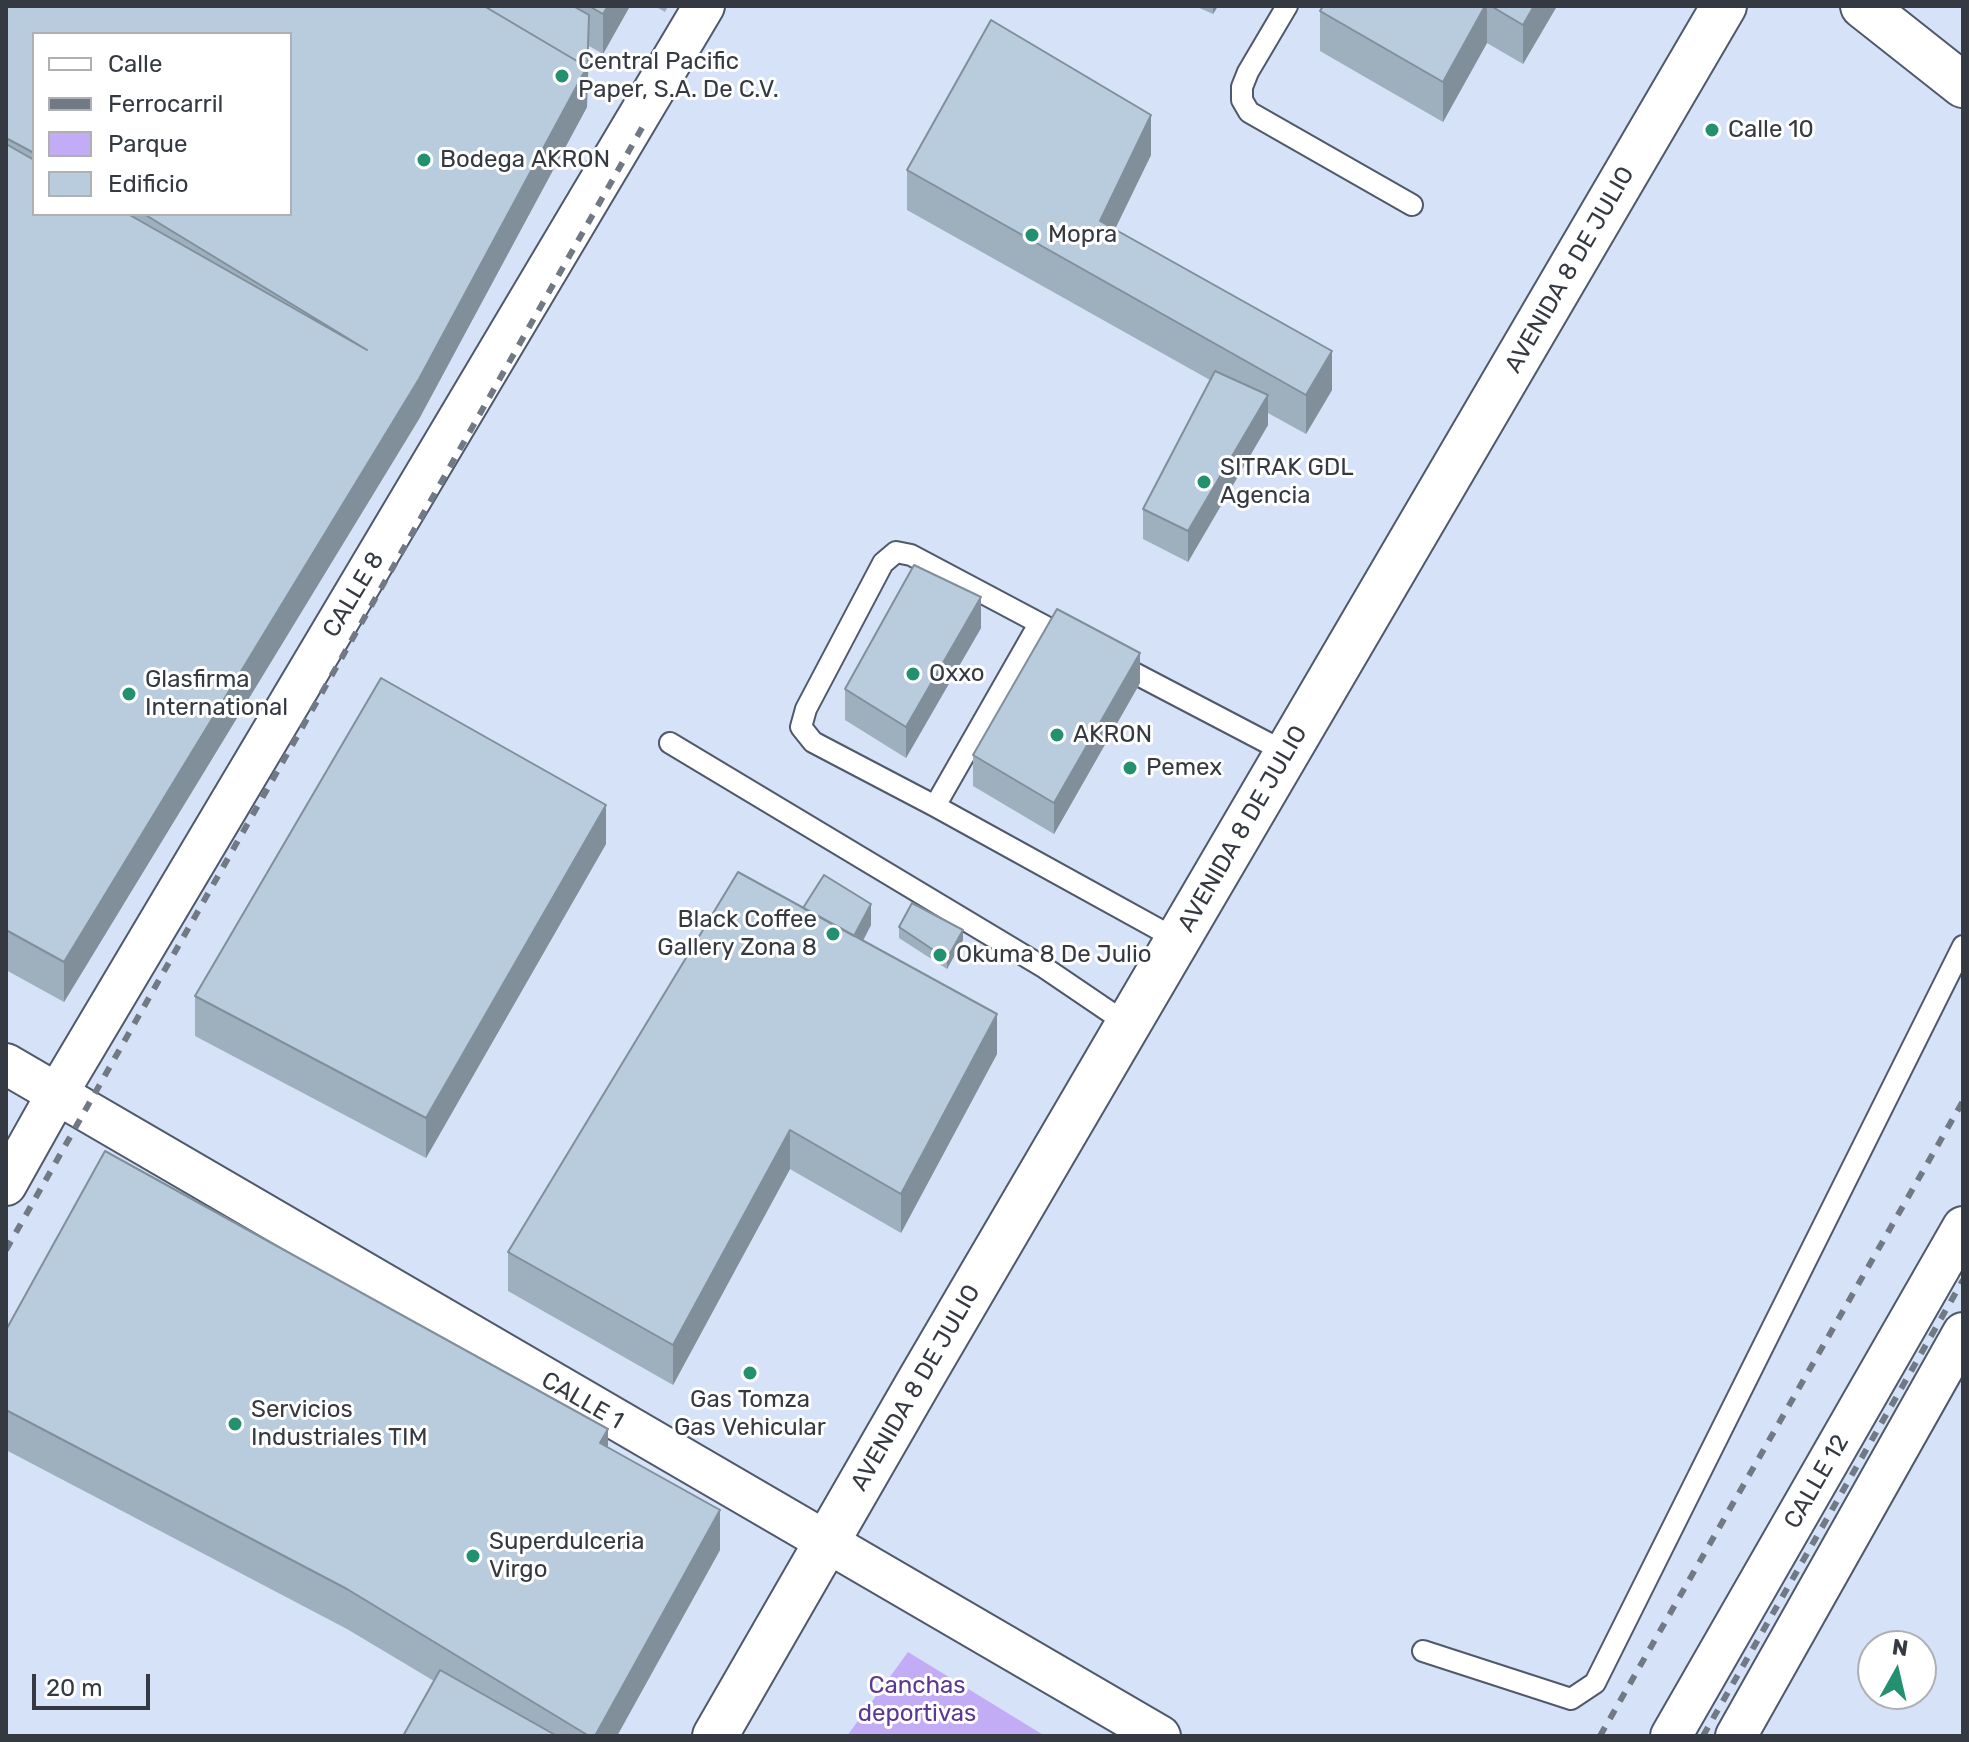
<!DOCTYPE html>
<style>
body{margin:0}
#map{position:relative;width:1969px;height:1742px;overflow:hidden;background:#d5e2f7;font-family:Rubik,sans-serif}
canvas{display:block}
.frame{position:absolute;inset:0;border:8px solid #353a42;pointer-events:none}
.legend{position:absolute;left:32px;top:32px;width:260px;height:184px;box-sizing:border-box;background:#fff;border:2px solid #aeb0b3;margin:0;padding:10px 14px;list-style:none;font-size:24px;color:#353a42}
.legend li{display:flex;align-items:center;gap:16px;height:40px}
.legend b{width:40px;border:2px solid #aeb0b3}
.north{position:absolute;left:1857px;top:1630px;width:80px;height:80px;box-sizing:border-box;background:#fff;border:2px solid #aeb0b3;border-radius:50%;rotate:8deg;font-size:22px;font-weight:700;line-height:32px;text-align:center;color:#353a42}
.north::after{content:'';display:block;margin:auto;width:28px;height:36px;background:#239070;clip-path:polygon(50% 0,100% 100%,50% 72%,0 100%)}
.scale{position:absolute;left:32px;top:1674px;width:118px;height:36px;box-sizing:border-box;border:4px solid #353a42;border-top:0;padding-left:10px;font-size:24px;line-height:28px;white-space:nowrap;color:#353a42;-webkit-text-stroke:6px #fff;paint-order:stroke}
</style>
<div id="map">
<canvas width="1969" height="1742"></canvas>
<div class="frame"></div>
<ul class="legend">
<li><b style="height:10px;background:#fff"></b>Calle</li>
<li><b style="height:10px;background:#717985"></b>Ferrocarril</li>
<li><b style="height:22px;background:#c2acf6"></b>Parque</li>
<li><b style="height:22px;background:#b8ccdd"></b>Edificio</li>
</ul>
<div class="north">N</div>
<div class="scale">20 m</div>
</div>
<script>
const g = document.querySelector('canvas').getContext('2d');
g.lineJoin = 'round';
function fill(path, color) {
  g.fillStyle = color;
  g.fill(path, 'evenodd');
}
function shape(rows) {
  const path = new Path2D();
  for (const r of rows) {
    path.moveTo(r[0], r[1]);
    for (let i = 2; i < r.length; i += 2) path.lineTo(r[i], r[i + 1]);
  }
  return path;
}
function stroke(path, color, width, dash) {
  g.strokeStyle = color;
  g.lineWidth = width;
  g.lineCap = dash ? 'butt' : 'round';
  g.setLineDash(dash || []);
  g.stroke(path);
}
function write(font, color, halo, rows, align = 'center') {
  g.font = font + ' Rubik,sans-serif';
  g.lineWidth = 6;
  g.setLineDash([]);
  g.textBaseline = 'middle';
  g.strokeStyle = halo;
  g.fillStyle = color;
  for (const [text, x, y, turn = 0] of rows) {
    g.save();
    g.translate(x, y);
    g.rotate((+turn || 0) * Math.PI / 180);
    g.textAlign = isNaN(turn) ? turn : align;
    if (halo) g.strokeText(text, 0, 0);
    g.fillText(text, 0, 0);
    g.restore();
  }
}
fill(shape([
 [908,1652,1045,1736,847,1736]
]), '#c2acf6');
const service = shape([
 [1287,6,1248,72,1242,87,1242,100,1249,112,1412,205],
 [1071,640,911,555,896,552,883,563,806,709,801,727,813,742,935,806,1178,940],
 [1117,664,1287,753],
 [670,743,1045,968,1129,1025],
 [935,806,1039,624],
 [1423,1651,1571,1699,1595,1683,1963,946]
]);
const minor = shape([
 [6,1064,1160,1736],
 [6,1185,57,1094,704,6],
 [1671,1736,1963,1227],
 [1736,1736,1963,1333]
]);
const secondary = shape([
 [1863,6,1963,85]
]);
const primary = shape([
 [715,1736,920,1380,1724,6]
]);
stroke(service, '#4f596b', 24);
stroke(minor, '#4f596b', 44);
stroke(secondary, '#4f596b', 48);
stroke(primary, '#4f596b', 48);
stroke(service, '#fff', 20);
stroke(minor, '#fff', 40);
stroke(secondary, '#fff', 44);
stroke(primary, '#fff', 44);
stroke(shape([
 [6,1250,647,119],
 [1600,1736,1963,1101],
 [1703,1736,1963,1280]
]), '#717985', 6, [10, 10]);
fill(shape([
 [6,6,630,6,603,54,589,46,587,107,419,419,64,1002,6,970],
 [34,34,290,214,34,214],
 [655,6,668,6,665,12],
 [1195,6,1218,6,1213,14],
 [1323,6,1557,6,1523,64,1487,43,1443,122,1320,51,1320,11],
 [1151,155,1115,229,1332,390,1306,434,1268,413,1268,425,1188,562,1143,539,1143,509,1210,380,907,210,907,170],
 [981,628,906,758,845,720,845,689],
 [1140,683,1054,834,973,786,973,755],
 [606,844,426,1158,195,1036,195,996],
 [803,908,871,925,863,941,997,1054,901,1233,790,1169,673,1385,508,1291,508,1252],
 [899,927,963,940,947,969,899,938],
 [6,1330,608,1447,720,1550,617,1736,403,1736,434,1681,347,1629,6,1450]
]), '#9eafbe');
fill(shape([
 [608,6,630,6,603,54,603,14],
 [1213,6,1218,6,1213,14],
 [1485,6,1487,6,1487,43,1443,122,1443,82],
 [1534,6,1557,6,1523,64,1523,25],
 [589,15,587,107,419,419,64,1002,64,962],
 [1151,115,1151,155,1100,260,1100,221],
 [1332,351,1332,390,1306,434,1306,395],
 [1268,395,1268,425,1188,562,1188,531],
 [981,597,981,628,906,758,906,727],
 [1140,653,1140,683,1054,834,1054,803],
 [606,805,606,844,426,1158,426,1118],
 [871,904,871,925,846,972,846,951],
 [963,930,963,940,947,969,947,959],
 [997,1014,997,1054,901,1233,901,1194],
 [790,1130,790,1169,673,1385,673,1345],
 [608,1429,608,1468,600,1443],
 [720,1510,720,1550,617,1736,595,1736]
]), '#818f9b');
const building = shape([
 [6,6,484,6,587,67,419,379,64,962,6,930,6,144,34,160,34,214,128,214,367,350,144,214,290,214,290,34,34,34,34,153,6,138,6,6],
 [484,6,573,6,589,15,587,76,587,67,484,6],
 [589,6,608,6,603,14,589,6],
 [1323,6,1485,6,1443,82,1320,11,1323,6],
 [1491,6,1534,6,1523,25,1491,6],
 [991,20,1151,115,1100,221,1332,351,1306,395,907,170,991,20],
 [1215,371,1268,395,1188,531,1143,509,1215,371],
 [914,565,981,597,906,727,845,689,914,565],
 [1057,609,1140,653,1054,803,973,755,1057,609],
 [381,678,606,805,426,1118,195,996,381,678],
 [738,872,997,1014,901,1194,790,1130,673,1345,508,1252,738,872],
 [824,875,871,904,854,936,803,908,824,875],
 [912,903,963,930,947,959,899,927,912,903],
 [105,1151,608,1429,600,1443,720,1510,595,1736,589,1736,347,1589,6,1410,6,1330,105,1151],
 [440,1670,557,1736,403,1736,440,1670]
]);
fill(building, '#b8ccdd');
stroke(building, '#818f9b', 2);
for (const [x, y, r, color] of [
 [562,76,8,"#239070"],
 [1712,130,8,"#239070"],
 [424,160,8,"#239070"],
 [1032,235,8,"#239070"],
 [1204,482,8,"#239070"],
 [913,674,8,"#239070"],
 [129,694,8,"#239070"],
 [1057,735,8,"#239070"],
 [1130,768,8,"#239070"],
 [833,934,8,"#239070"],
 [940,955,8,"#239070"],
 [750,1373,8,"#239070"],
 [235,1424,8,"#239070"],
 [473,1556,8,"#239070"]
]) {
  const dot = new Path2D();
  dot.arc(x, y, r, 0, 2 * Math.PI);
  g.fillStyle = color;
  g.fill(dot);
  stroke(dot, '#fff', 3);
}
write('24px', '#353a42', '#fff', [
 ["Central Pacific",578,62],
 ["Paper, S.A. De C.V.",578,90],
 ["Calle 10",1728,130],
 ["Bodega AKRON",440,160],
 ["Mopra",1048,235],
 ["SITRAK GDL",1220,468],
 ["Agencia",1220,496],
 ["Oxxo",929,674],
 ["Glasfirma",145,680],
 ["International",145,708],
 ["AKRON",1073,735],
 ["Pemex",1146,768],
 ["Black Coffee",817,920,"right"],
 ["Gallery Zona 8",817,948,"right"],
 ["Okuma 8 De Julio",956,955],
 ["Gas Tomza",750,1400,"center"],
 ["Gas Vehicular",750,1428,"center"],
 ["Servicios",251,1410],
 ["Industriales TIM",251,1438],
 ["Superdulceria",489,1542],
 ["Virgo",489,1570]
], 'left');
write('24px', '#353a42', '#fff', [
 ["AVENIDA 8 DE JULIO",1570,270,-60],
 ["CALLE 8",354,595,-59],
 ["AVENIDA 8 DE JULIO",1243,829,-60],
 ["AVENIDA 8 DE JULIO",916,1388,-60],
 ["CALLE 1",582,1401,30],
 ["CALLE 12",1817,1482,-60]
]);
write('24px', '#5b3893', '#fff', [
 ["Canchas",917,1686],
 ["deportivas",917,1714]
]);
</script>
